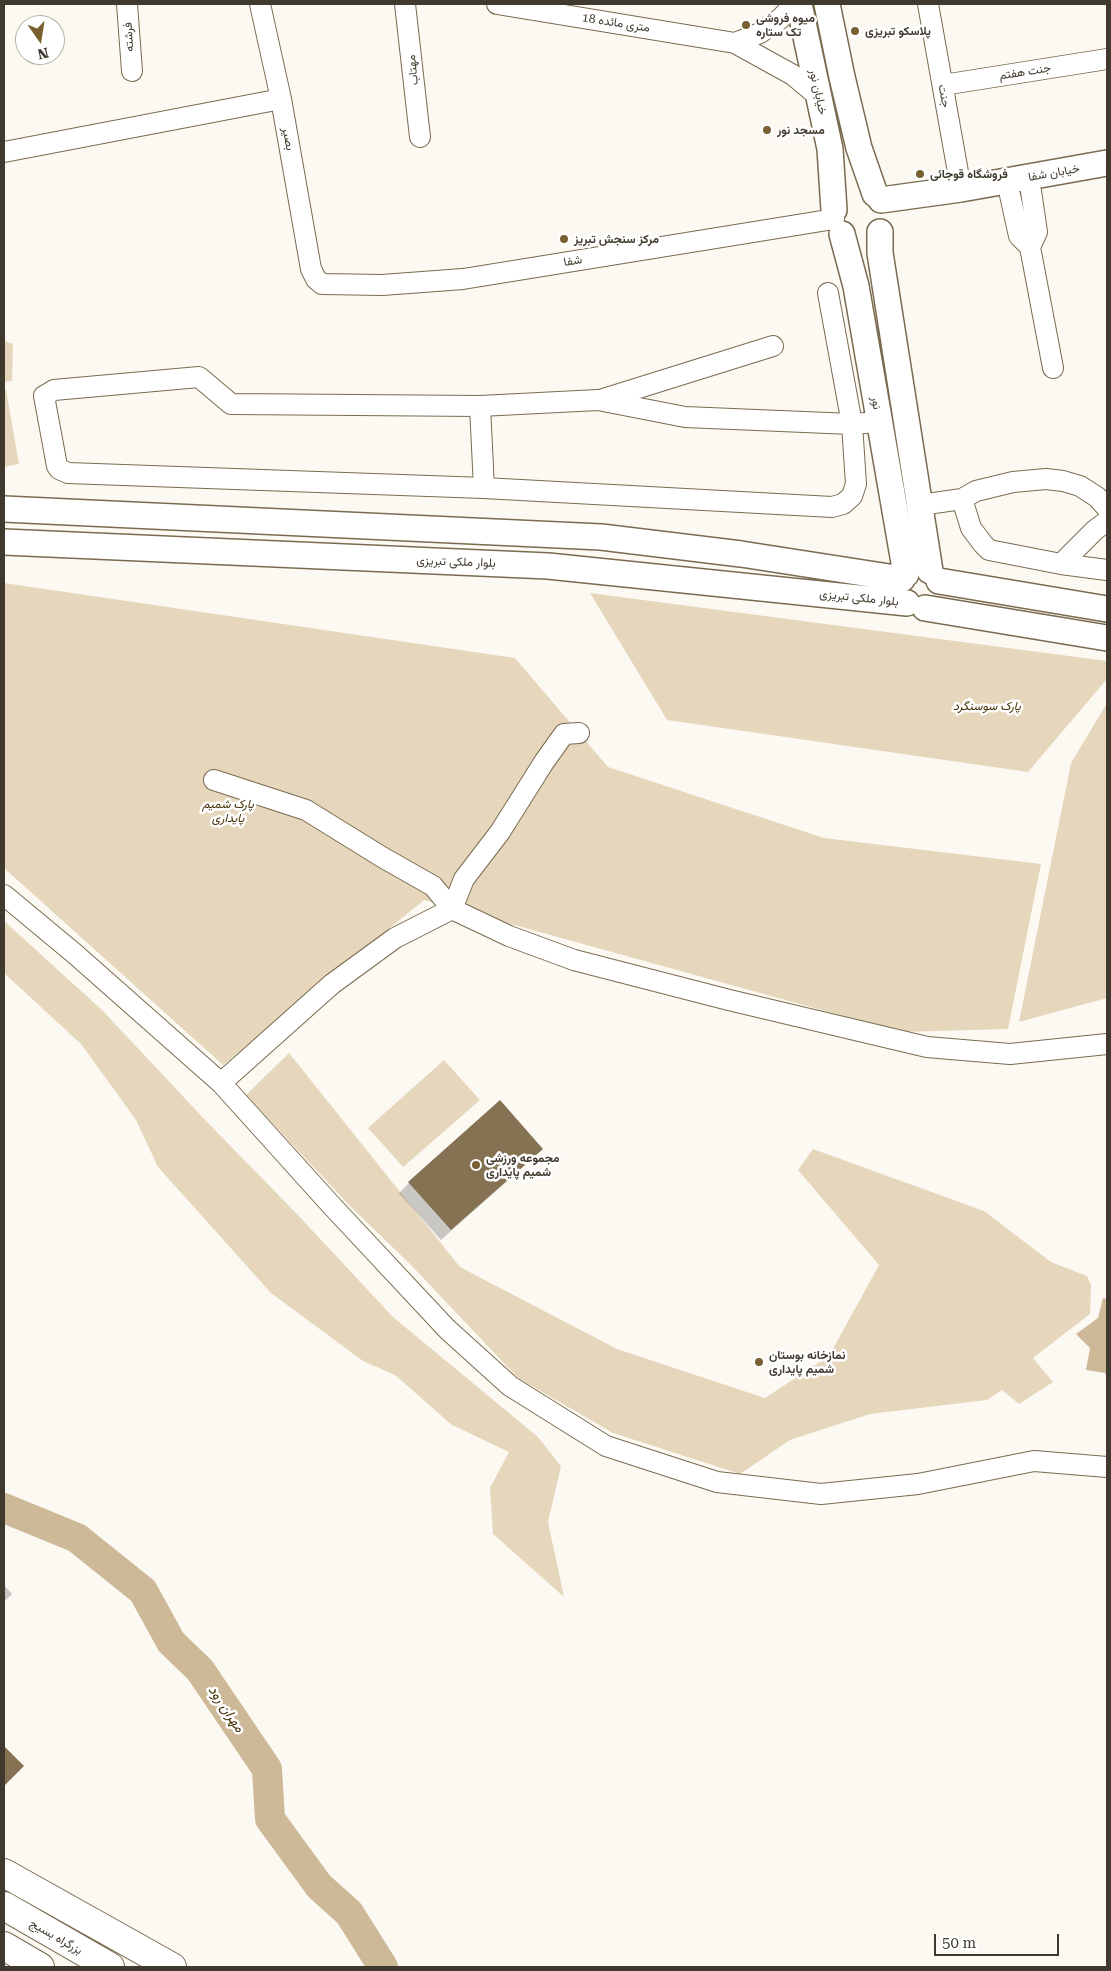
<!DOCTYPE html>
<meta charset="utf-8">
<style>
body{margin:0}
#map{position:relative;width:1111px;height:1971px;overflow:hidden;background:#fcf9f3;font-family:"Roboto Serif",serif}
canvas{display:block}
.frame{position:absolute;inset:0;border:5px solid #40392d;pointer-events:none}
.north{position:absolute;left:15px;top:15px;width:50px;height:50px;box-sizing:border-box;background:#fff;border:1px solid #b3b0ab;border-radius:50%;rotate:167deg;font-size:14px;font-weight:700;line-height:20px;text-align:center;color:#40392d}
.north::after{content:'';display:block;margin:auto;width:18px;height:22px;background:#796031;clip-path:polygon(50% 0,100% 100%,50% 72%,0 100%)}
.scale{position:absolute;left:934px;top:1934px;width:125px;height:22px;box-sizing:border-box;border:2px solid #40392d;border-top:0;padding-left:6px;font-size:15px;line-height:18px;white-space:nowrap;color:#40392d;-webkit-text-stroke:4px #fff;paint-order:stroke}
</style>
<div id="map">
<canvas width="1111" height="1971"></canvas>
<div class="frame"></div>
<div class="north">N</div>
<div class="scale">50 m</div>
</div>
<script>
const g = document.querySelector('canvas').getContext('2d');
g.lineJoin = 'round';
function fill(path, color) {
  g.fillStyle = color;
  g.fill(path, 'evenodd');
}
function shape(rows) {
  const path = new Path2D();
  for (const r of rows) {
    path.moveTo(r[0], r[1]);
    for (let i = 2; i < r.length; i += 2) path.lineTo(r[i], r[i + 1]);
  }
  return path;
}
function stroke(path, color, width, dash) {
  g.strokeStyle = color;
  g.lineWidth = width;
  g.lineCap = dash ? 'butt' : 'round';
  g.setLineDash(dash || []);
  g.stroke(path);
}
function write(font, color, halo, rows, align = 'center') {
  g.font = font + ' "Roboto Serif",Vazirmatn,serif';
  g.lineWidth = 5;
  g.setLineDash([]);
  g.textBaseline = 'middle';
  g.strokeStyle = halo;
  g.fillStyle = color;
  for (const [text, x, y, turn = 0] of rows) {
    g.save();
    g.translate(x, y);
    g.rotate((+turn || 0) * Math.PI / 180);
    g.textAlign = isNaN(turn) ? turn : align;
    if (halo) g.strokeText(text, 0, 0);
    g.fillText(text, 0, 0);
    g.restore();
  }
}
fill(shape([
 [4,341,13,344,12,381,4,382],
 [4,390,6,390,19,464,4,467],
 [4,583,515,658,608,767,824,838,1041,864,1008,1029,901,1032,424,900,223,1065,4,868],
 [590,593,1107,661,1107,679,1028,772,667,720],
 [1107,703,1107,998,1019,1022,1071,763],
 [4,921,102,1010,207,1122,296,1213,393,1317,538,1437,561,1466,548,1522,564,1597,493,1534,490,1488,509,1452,452,1425,395,1375,363,1361,271,1293,158,1167,136,1120,81,1044,4,973],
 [289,1053,460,1267,617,1349,765,1398,829,1356,879,1265,798,1170,813,1149,984,1211,1051,1262,1087,1276,1091,1285,1090,1314,1033,1358,1053,1382,1019,1404,1002,1390,987,1400,870,1414,790,1440,740,1474,613,1433,518,1378,410,1264,348,1204,246,1095],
 [444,1060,480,1100,403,1167,368,1128]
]), '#e6d7bc');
fill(shape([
 [1103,1298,1107,1299,1107,1376,1105,1373,1086,1370,1090,1348,1076,1334,1098,1318]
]), '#cdb998');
fill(shape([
 [532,1159,441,1240,399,1193,409,1183],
 [4,1585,12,1594,4,1602]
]), '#0003');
stroke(shape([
 [4,1508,77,1538,143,1591,171,1642,200,1670,267,1769,270,1819,319,1886,349,1913,383,1967]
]), '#cdb998', 30);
fill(shape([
 [500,1100,543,1149,451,1230,408,1182],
 [4,1746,24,1766,4,1786]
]), '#847253');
const minor = shape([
 [127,4,132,71],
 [260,4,281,99,311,269,316,279,322,284,382,285,463,279,834,219],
 [405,4,420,137],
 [497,4,735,43,793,75,818,96],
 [928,4,961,189],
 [735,43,760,33,781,18,794,4],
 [943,85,1107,59],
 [4,152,281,99],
 [1010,195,1019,236,1030,247,1053,368],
 [1030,247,1037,232,1031,191],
 [828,293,852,424,856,484,852,496,843,504,832,507,484,488,68,473,59,469,57,466,44,396,54,390,199,377,231,404,480,406,598,400,685,417,852,424,880,422],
 [600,400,773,346],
 [480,406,484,488],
 [962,499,976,491,1013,482,1046,479,1063,481,1080,486,1097,497,1107,508],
 [920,505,962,499,971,528,983,544,989,550,1061,564,1107,570],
 [1061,564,1095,530,1107,521],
 [214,780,306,810,382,857,433,886,452,909,464,879,500,832,544,762,564,734,579,733],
 [4,895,75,954,221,1083,332,1206,447,1329,510,1386,606,1446,717,1482,821,1494,918,1484,1034,1461,1107,1467],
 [221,1083,332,984,395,938,452,909,509,936,574,960,729,1000,927,1047,1010,1054,1107,1044]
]);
const major = shape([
 [799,4,830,149,834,210],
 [827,4,842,77,859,148,875,194],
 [881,200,961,189,1107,163],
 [880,232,880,253,930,571],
 [842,234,856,286,906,574],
 [4,509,601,537,741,554,902,579],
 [4,542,548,566,907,603],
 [939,581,1107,609],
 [925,608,1107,638]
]);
const highway = shape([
 [4,1873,172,1967],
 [4,1906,110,1967],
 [4,1946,40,1967]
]);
stroke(minor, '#7a6b50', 22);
stroke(major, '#7a6b50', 28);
stroke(highway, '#7a6b50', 30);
stroke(minor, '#fff', 20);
stroke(major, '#fff', 25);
stroke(highway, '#fff', 28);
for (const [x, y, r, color] of [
 [746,25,5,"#796031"],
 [855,31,5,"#796031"],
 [767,130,5,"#796031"],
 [920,174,5,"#796031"],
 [564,239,5,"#796031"],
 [476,1165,5,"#796031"],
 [759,1362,5,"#796031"]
]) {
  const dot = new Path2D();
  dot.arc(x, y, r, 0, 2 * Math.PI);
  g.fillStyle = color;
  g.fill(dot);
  stroke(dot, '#fff', 2);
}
write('bold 12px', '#40392d', '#fff', [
 ["میوه فروشی",756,18],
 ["تک ستاره",756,32],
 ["پلاسکو تبریزی",865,31],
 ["مسجد نور",777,130],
 ["فروشگاه قوجائی",930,174],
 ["مرکز سنجش تبریز",574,239],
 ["مجموعه ورزشی",486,1158],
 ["شمیم پایداری",486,1172],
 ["نمازخانه بوستان",769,1355],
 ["شمیم پایداری",769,1369]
], 'left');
write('12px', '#40392d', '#fff', [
 ["18 متری مائده",616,23,9],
 ["فرشته",129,37,-94],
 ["مهتاب",413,70,-96],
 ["جنت هفتم",1025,72,-9],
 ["خیابان نور",818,92,78],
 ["جنت",944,96,80],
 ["بصیر",288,139,80],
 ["خیابان شفا",1054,173,-10],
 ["شفا",573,261,-9],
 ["نور",876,403,80],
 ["بلوار ملکى تبریزى",456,562,2],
 ["بلوار ملکى تبریزى",859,598,6],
 ["بزرگراه بسیج",56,1937,30]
]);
write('italic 12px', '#443003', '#fff', [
 ["پارک سوسنگرد",987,706],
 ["پارک شمیم",228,804],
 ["پایداری",228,818]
]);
write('italic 14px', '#463205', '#fff', [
 ["مهران رود",226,1709,56]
]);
</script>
